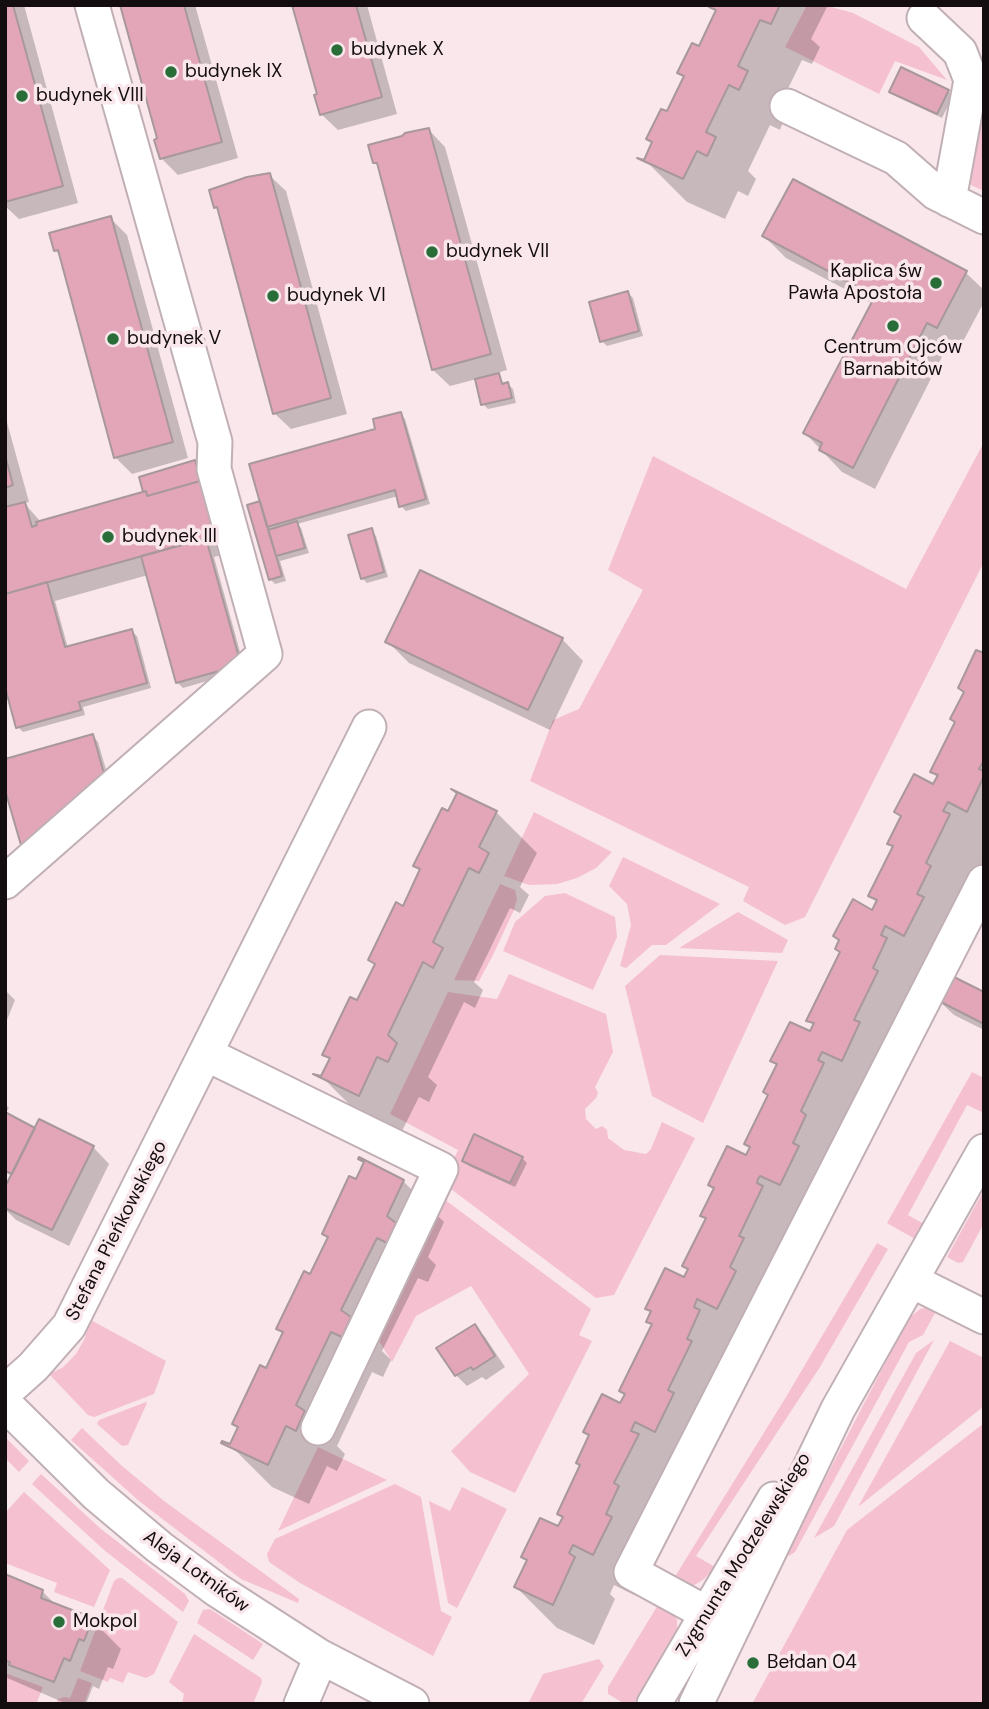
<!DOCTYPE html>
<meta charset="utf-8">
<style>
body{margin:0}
#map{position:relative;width:989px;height:1709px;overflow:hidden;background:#f9e7ec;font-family:"DM Sans",sans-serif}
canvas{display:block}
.frame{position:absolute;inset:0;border:7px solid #130d0f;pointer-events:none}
</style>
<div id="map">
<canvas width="989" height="1709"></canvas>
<div class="frame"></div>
</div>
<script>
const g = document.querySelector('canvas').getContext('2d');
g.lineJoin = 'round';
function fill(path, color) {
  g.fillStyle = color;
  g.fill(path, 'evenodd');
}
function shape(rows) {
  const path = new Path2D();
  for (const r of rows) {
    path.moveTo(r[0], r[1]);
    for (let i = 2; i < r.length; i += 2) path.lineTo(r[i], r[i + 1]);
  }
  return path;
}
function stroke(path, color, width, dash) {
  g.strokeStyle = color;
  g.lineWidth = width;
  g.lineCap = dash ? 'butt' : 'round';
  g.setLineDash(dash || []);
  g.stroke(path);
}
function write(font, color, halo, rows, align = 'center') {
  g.font = font + ' "DM Sans",sans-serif';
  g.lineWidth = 7;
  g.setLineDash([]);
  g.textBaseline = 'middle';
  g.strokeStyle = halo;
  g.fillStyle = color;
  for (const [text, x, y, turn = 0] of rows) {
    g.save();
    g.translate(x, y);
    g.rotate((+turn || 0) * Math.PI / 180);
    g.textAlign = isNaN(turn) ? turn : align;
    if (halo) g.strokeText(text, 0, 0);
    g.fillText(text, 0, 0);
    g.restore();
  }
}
fill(shape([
 [807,5,824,5,853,13,919,47,947,80,895,61,879,94,785,47],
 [975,93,984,106,984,191,962,181],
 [984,442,984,562,805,917,785,925,743,901,749,887,530,781,553,720,579,709,643,590,608,570,653,456,906,589],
 [534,812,612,852,596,868,577,878,557,884,529,885,504,876],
 [623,857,720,904,666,945,652,945,626,968,620,966,631,925,627,904,609,886],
 [500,884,515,890,517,899,514,910,493,955,479,981,454,980],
 [565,893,615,917,617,937,593,990,503,951,515,922,545,896],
 [738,912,788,940,782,953,679,948],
 [660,955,778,961,703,1123,652,1096,625,986],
 [509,974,606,1014,613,1052,595,1087,598,1093,596,1098,585,1109,586,1119,596,1129,602,1126,607,1130,608,1138,624,1150,646,1154,651,1149,662,1122,695,1138,614,1295,596,1298,443,1183,458,1150,390,1114,448,992,497,999],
 [972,1072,984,1078,984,1113,967,1105,908,1215,924,1224,915,1239,887,1223],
 [984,1190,984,1223,963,1262,958,1263,947,1257],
 [444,1199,591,1309,579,1335,592,1341,515,1493,470,1472,451,1451,529,1374,471,1286,416,1316,392,1362,374,1333],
 [877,1243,888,1249,820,1367,696,1556,715,1567,704,1579,693,1586,683,1588,671,1583,786,1397],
 [929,1307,936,1311,923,1335,909,1342,795,1552,789,1556,786,1554,908,1319,920,1309],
 [89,1319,166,1361,154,1394,94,1417,88,1415,49,1374,62,1368,76,1354,85,1338],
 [934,1340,834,1526,814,1538,916,1353],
 [950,1341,984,1358,984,1406,858,1507],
 [146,1402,147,1403,128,1445,122,1446,97,1424,99,1420],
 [984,1423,984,1704,752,1704,847,1530],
 [82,1428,121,1465,164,1501,299,1599,298,1603,241,1579,139,1501,71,1440],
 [5,1437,29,1461,19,1472,5,1458],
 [318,1447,387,1480,278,1531],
 [41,1474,101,1529,185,1594,189,1601,183,1612,104,1550,32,1484],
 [395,1484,421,1497,441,1611,452,1617,433,1656,300,1583,269,1562,267,1554,275,1539],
 [462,1487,507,1509,457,1608,448,1603,429,1501,450,1511],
 [24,1492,110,1570,94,1607,54,1592,57,1583,5,1563,5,1513],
 [118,1578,122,1578,178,1622,154,1674,146,1678,128,1672,123,1683,110,1678,108,1682,80,1671,114,1581],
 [661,1600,673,1611,677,1620,677,1630,634,1704,625,1704,608,1694,608,1687],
 [210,1609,263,1644,253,1660,197,1623,203,1610],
 [194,1634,261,1678,262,1682,253,1704,182,1704,184,1694,169,1682],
 [599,1659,604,1666,581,1704,528,1704,543,1674],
 [5,1673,43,1687,37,1702,33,1704,5,1704],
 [78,1678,92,1683,84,1704,56,1704,58,1699,64,1697,70,1698]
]), '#f5c0d0');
fill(shape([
 [5,5,24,5,78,203,19,219,5,206],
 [122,5,195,5,238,158,178,175,161,158,159,139],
 [294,5,367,5,397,114,338,130,321,114,319,95],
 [712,5,828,5,811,39,820,47,812,64,802,60,780,105,788,113,781,127,780,130,770,125,748,171,756,179,748,196,738,191,725,219,687,202,646,161,653,144,648,139,668,114,685,78,680,73,700,48,717,12],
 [891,91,948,91,953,96,942,118,896,96],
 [429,130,445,147,507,370,497,373,505,385,508,384,513,389,516,403,488,409,483,404,477,379,450,386,433,370,380,167,375,163],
 [269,175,286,191,347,414,291,429,274,413,220,211,216,207],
 [793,181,966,273,984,290,984,302,959,349,949,343,875,489,842,472,805,433,873,304,786,258,764,236],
 [110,218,127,235,188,458,132,474,115,457,61,256,56,251,52,235],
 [628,293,633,298,643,336,607,346,602,341],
 [400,414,405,419,430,504,406,511,401,506,398,496,297,524,301,528,309,553,280,561,286,581,275,584,270,579,262,502],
 [5,415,29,502,24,503,41,522,145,494,194,462,211,479,231,553,214,557,245,670,183,688,178,683,148,575,55,601,68,648,131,631,137,636,151,688,83,707,85,715,23,732,18,727,5,681],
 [371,530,376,536,388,577,367,583,362,578],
 [562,639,583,661,550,730,409,663,387,641],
 [984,655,984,870,946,975,984,994,984,1030,954,1015,937,999,634,1595,614,1585,610,1594,615,1599,594,1645,557,1628,516,1587,564,1519,559,1514,582,1466,590,1437,585,1432,621,1405,626,1396,621,1391,653,1326,649,1321,652,1313,648,1308,684,1280,689,1271,684,1266,707,1220,703,1215,751,1148,746,1143,770,1096,778,1066,772,1061,811,1034,814,1026,808,1020,877,903,871,896,894,848,889,844,902,818,896,812,934,786,938,778,932,772,957,723,965,693,960,688],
 [93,736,98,742,111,787,5,785],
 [496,812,537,853,520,887,529,895,520,913,510,908,474,982,483,990,475,1008,464,1002,428,1077,437,1085,429,1102,419,1097,400,1135,363,1118,322,1077,330,1060,325,1054,358,1002,376,965,370,960,404,908,421,871,416,866,449,813],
 [5,990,15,1000,5,1025],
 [5,1104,9,1108,5,1114,36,1130,93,1147,109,1164,69,1246,16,1220,5,1209,5,1191,13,1176,5,1172],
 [522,1158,527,1163,515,1187,469,1166,464,1161],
 [403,1181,444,1222,428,1257,436,1265,428,1282,418,1278,382,1351,391,1360,383,1377,372,1372,337,1446,345,1454,340,1465,337,1471,327,1466,309,1504,272,1487,231,1446,239,1429,234,1424,267,1371,284,1334,278,1329,311,1276,329,1239,324,1234,357,1182],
 [474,1326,485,1337,505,1367,486,1380,482,1377,467,1386,456,1375],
 [5,1574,9,1578,42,1591,57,1606,92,1620,121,1649,113,1669,108,1667,99,1689,93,1686,86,1704,67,1704,5,1677]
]), '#0003');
const building = shape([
 [5,5,13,5,63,186,5,202,5,5],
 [120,5,184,5,222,142,160,159,154,140,157,138,120,5],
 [292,5,356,5,382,97,320,115,314,95,317,94,292,5],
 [710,5,780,5,771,24,760,20,738,66,748,71,739,90,729,85,706,132,716,137,709,152,707,156,697,151,683,179,637,158,644,160,652,142,646,139,661,109,667,111,684,76,677,73,692,43,699,46,716,10,709,7,710,5],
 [901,67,949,90,937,114,889,92,901,67],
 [429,128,491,354,432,370,377,163,373,163,368,145,402,136,405,133,429,128],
 [270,173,331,398,273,414,217,207,214,208,209,190,247,177,270,173],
 [793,179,967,271,937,328,927,323,853,468,819,450,822,443,803,433,875,296,762,236,793,179],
 [111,216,173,442,114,458,58,250,54,251,49,233,111,216],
 [628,291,639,331,600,342,589,302,628,291],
 [499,373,502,384,508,382,512,398,481,405,475,379,499,373],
 [401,412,426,499,399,507,395,490,267,527,249,464,375,429,373,419,401,412],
 [5,455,13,485,5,488,5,455],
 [195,460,200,481,147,496,146,491,143,492,139,477,195,460],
 [200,481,215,536,5,594,5,507,25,502,32,527,37,525,36,522,146,491,147,496,200,481],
 [260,501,282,576,269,580,247,505,260,501],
 [297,521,305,548,276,556,268,530,297,521],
 [372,528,384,572,361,579,348,535,372,528],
 [206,538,241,665,176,683,141,556,206,538],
 [420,570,563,638,528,710,385,642,420,570],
 [47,582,65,647,132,629,147,683,79,702,81,710,16,728,5,687,5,594,47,582],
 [976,650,984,653,984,760,979,769,984,771,984,776,967,812,948,802,943,811,950,814,926,863,931,866,917,894,924,897,904,936,885,926,883,931,881,935,887,938,873,968,878,971,854,1020,860,1022,842,1061,822,1052,818,1060,824,1063,801,1111,806,1115,793,1143,799,1146,780,1185,760,1176,758,1179,757,1183,763,1186,739,1236,744,1238,730,1267,736,1271,717,1309,697,1299,696,1302,694,1307,700,1310,687,1339,692,1341,668,1390,674,1393,655,1432,635,1422,631,1431,639,1434,614,1483,619,1486,606,1514,612,1517,593,1555,573,1545,569,1553,575,1557,553,1605,514,1587,527,1560,521,1557,540,1518,558,1526,563,1517,557,1514,580,1465,576,1463,589,1435,583,1432,602,1394,620,1403,625,1394,619,1391,652,1324,646,1322,651,1311,645,1309,665,1268,684,1277,688,1269,682,1266,706,1218,700,1216,714,1188,708,1185,727,1146,746,1155,750,1147,744,1144,768,1095,763,1092,777,1064,770,1061,790,1022,810,1031,814,1023,806,1021,840,952,835,949,839,940,833,936,853,899,872,910,877,900,868,896,893,846,887,844,901,816,894,812,914,774,933,784,938,775,930,772,955,722,950,719,964,692,958,688,976,650],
 [93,734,106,781,23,852,5,790,5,759,93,734],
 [451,789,497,811,479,847,489,853,479,873,469,868,433,942,443,948,433,968,423,962,388,1035,397,1043,388,1062,377,1057,359,1096,313,1074,321,1076,330,1058,322,1055,350,997,357,1000,375,964,368,960,396,902,403,906,420,869,413,866,442,808,448,811,457,793,451,789],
 [948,974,984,992,984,1024,935,999,948,974],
 [5,1112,35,1128,12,1174,5,1171,5,1112],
 [39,1119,94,1146,52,1230,5,1208,5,1187,39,1119],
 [474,1134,523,1157,510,1183,462,1161,474,1134],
 [359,1157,404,1180,387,1216,396,1223,387,1243,377,1238,341,1310,351,1317,342,1337,331,1332,296,1405,305,1411,299,1424,296,1431,286,1426,268,1465,221,1443,222,1441,230,1444,238,1427,232,1424,260,1365,266,1368,283,1332,276,1329,304,1271,310,1274,328,1237,322,1234,349,1176,356,1179,364,1162,358,1159,359,1157],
 [475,1324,495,1356,473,1370,471,1367,455,1376,436,1348,475,1324],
 [5,1574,43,1590,41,1598,93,1618,84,1641,79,1639,70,1661,64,1658,54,1682,9,1665,10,1662,5,1661,5,1574]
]);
fill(building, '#e2a6b8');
stroke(building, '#a8989c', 2);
const minor = shape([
 [924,18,960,52,971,80,949,200],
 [787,106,896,158,936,193,984,217],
 [5,882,265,654,214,469,215,442,92,5],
 [206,1054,441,1169,318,1428],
 [912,1281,984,1317],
 [5,1392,33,1367,69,1326,369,727],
 [5,1404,96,1494,159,1547,217,1590,321,1657,412,1704],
 [706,1613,631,1572,984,882],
 [301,1704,321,1657],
 [654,1704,774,1499],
 [696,1704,838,1409,984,1151]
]);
stroke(minor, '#c0afb4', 37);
stroke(minor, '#fff', 33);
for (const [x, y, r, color] of [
 [337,50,7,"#296e39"],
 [171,72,7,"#296e39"],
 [22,96,7,"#296e39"],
 [432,252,7,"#296e39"],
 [936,283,7,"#296e39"],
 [273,296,7,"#296e39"],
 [893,326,7,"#296e39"],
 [113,339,7,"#296e39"],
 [108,537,7,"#296e39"],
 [59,1622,7,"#296e39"],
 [753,1663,7,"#296e39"]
]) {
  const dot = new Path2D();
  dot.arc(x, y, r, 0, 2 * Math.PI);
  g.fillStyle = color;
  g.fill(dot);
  stroke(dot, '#f9e7ec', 2.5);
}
write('19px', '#130d0f', '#f9e7ec', [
 ["budynek X",351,50],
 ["budynek IX",185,72],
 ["budynek VIII",36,96],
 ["budynek VII",446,252],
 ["Kaplica św",922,272,"right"],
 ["Pawła Apostoła",922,294,"right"],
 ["budynek VI",287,296],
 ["budynek V",127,339],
 ["Centrum Ojców",893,348,"center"],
 ["Barnabitów",893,370,"center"],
 ["budynek III",122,537],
 ["Mokpol",73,1622],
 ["Bełdan 04",767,1663]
], 'left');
write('19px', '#130d0f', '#f9e7ec', [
 ["Stefana Pieńkowskiego",117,1231,-63],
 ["Zygmunta Modzelewskiego",744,1555,-58],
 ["Aleja Lotników",196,1572,36]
]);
</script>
